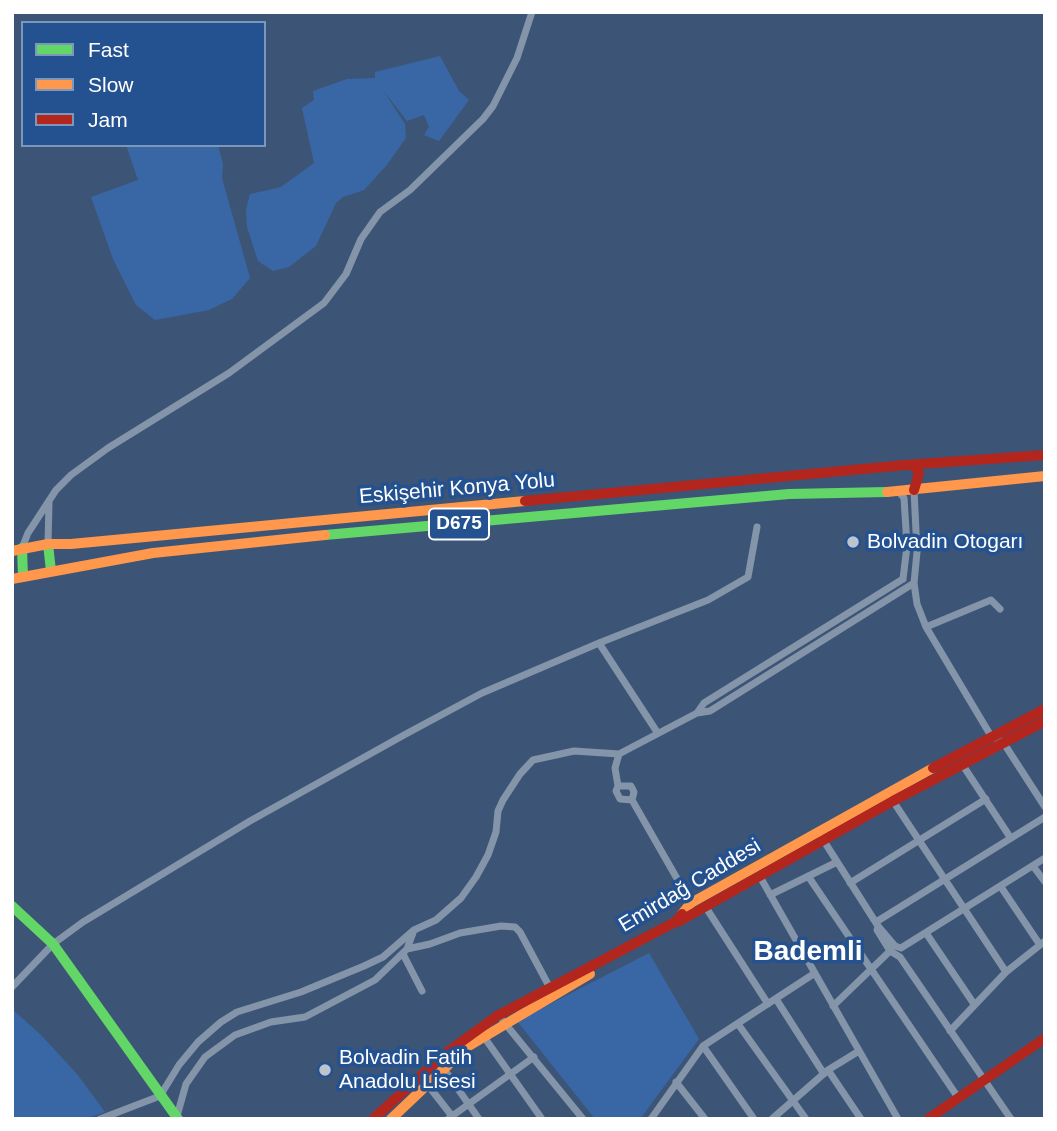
<!DOCTYPE html>
<meta charset="utf-8">
<style>
body{margin:0}
#map{position:relative;width:1057px;height:1131px;overflow:hidden;background:#3c5576;font-family:Helvetica,sans-serif}
canvas{display:block}
.frame{position:absolute;inset:0;border:14px solid #fff;pointer-events:none}
.legend{position:absolute;left:21px;top:21px;width:245px;height:126px;box-sizing:border-box;background:#24518f;border:2px solid #7c97bc;margin:0;padding:9px 12px;list-style:none;font-size:21px;color:#fff}
.legend li{display:flex;align-items:center;gap:14px;height:35px}
.legend b{width:35px;border:2px solid #7c97bc}
</style>
<div id="map">
<canvas width="1057" height="1131"></canvas>
<div class="frame"></div>
<ul class="legend">
<li><b style="height:9px;background:#63d668"></b>Fast</li>
<li><b style="height:9px;background:#ff974d"></b>Slow</li>
<li><b style="height:9px;background:#b3261e"></b>Jam</li>
</ul>
</div>
<script>
const g = document.querySelector('canvas').getContext('2d');
g.lineJoin = 'round';
function fill(path, color) {
  g.fillStyle = color;
  g.fill(path, 'evenodd');
}
function shape(rows) {
  const path = new Path2D();
  for (const r of rows) {
    path.moveTo(r[0], r[1]);
    for (let i = 2; i < r.length; i += 2) path.lineTo(r[i], r[i + 1]);
  }
  return path;
}
function stroke(path, color, width, dash) {
  g.strokeStyle = color;
  g.lineWidth = width;
  g.lineCap = dash ? 'butt' : 'round';
  g.setLineDash(dash || []);
  g.stroke(path);
}
function write(font, color, halo, rows, align = 'center') {
  g.font = font + ' Helvetica,sans-serif';
  g.lineWidth = 7;
  g.setLineDash([]);
  g.textBaseline = 'middle';
  g.strokeStyle = halo;
  g.fillStyle = color;
  for (const [text, x, y, turn = 0] of rows) {
    g.save();
    g.translate(x, y);
    g.rotate((+turn || 0) * Math.PI / 180);
    g.textAlign = isNaN(turn) ? turn : align;
    if (halo) g.strokeText(text, 0, 0);
    g.fillText(text, 0, 0);
    g.restore();
  }
}
fill(shape([
 [440,56,459,91,469,100,439,141,424,135,429,127,424,115,407,121,383,90,405,124,406,138,386,166,364,190,343,197,336,203,316,246,289,267,273,271,258,261,247,227,246,210,250,194,281,187,314,163,302,108,314,100,313,91,347,79,375,78,375,72],
 [126,145,218,145,223,164,222,178,250,278,232,299,209,310,155,320,136,305,113,259,91,197,138,180],
 [649,953,699,1039,640,1119,595,1119,517,1021],
 [12,1009,41,1035,77,1074,105,1112,85,1119,12,1119]
]), '#3967a5');
stroke(shape([
 [914,490,917,552,914,583,917,604,926,627,991,736,1003,742,1045,807],
 [899,492,904,498,907,546,903,579],
 [48,544,49,503],
 [22,548,28,533,56,490,71,475,108,448,229,373,324,303,346,274,361,239,380,212,410,190,483,119,493,106,517,58,532,12],
 [926,627,991,600,1000,609],
 [599,643,657,732],
 [697,713,704,703,903,579],
 [619,754,615,768,618,786,616,791,620,799,632,800,691,903],
 [962,764,1010,837],
 [618,786,631,786,634,792,632,800],
 [893,801,1006,972],
 [822,838,878,926,895,946,901,948,1045,858],
 [1033,866,1045,882],
 [759,875,898,1119],
 [808,876,959,1099],
 [850,883,986,799],
 [1001,887,1040,945],
 [770,895,837,862],
 [705,906,768,1004],
 [876,922,1045,817],
 [878,926,877,930,890,951],
 [926,933,974,1004],
 [407,949,430,944,460,933,501,926,515,927,520,932,550,988],
 [403,954,422,991],
 [12,987,53,944,83,922,250,821,404,735,482,693,599,643,708,600,748,577,757,527],
 [776,999,824,1074],
 [833,1006,890,951,900,957,1011,1119],
 [503,1021,583,1119],
 [738,1024,806,1119],
 [950,1031,1006,972,1045,941],
 [484,1037,542,1119],
 [703,1046,754,1119],
 [444,1069,479,1119],
 [828,1070,861,1119],
 [676,1082,705,1119],
 [427,1084,452,1116],
 [177,1116,186,1084,205,1057,235,1035,271,1022,305,1017,375,980,407,949,414,930,436,920,461,898,476,877,488,855,496,832,498,811,503,800,520,774,533,760,574,751,619,754,697,713,710,711,914,583],
 [100,1119,160,1096,179,1065,198,1042,221,1022,237,1012,301,992,364,966,383,957,414,930],
 [448,1119,534,1057],
 [651,1119,703,1046,815,973],
 [772,1119,828,1070,859,1051]
]), '#8495aa', 7);
stroke(shape([
 [325,535,789,494,887,492],
 [48,544,51,571],
 [22,548,23,576],
 [12,906,53,944,178,1119]
]), '#63d668', 10);
stroke(shape([
 [887,492,1045,476],
 [12,551,48,544,71,544,525,501],
 [12,579,153,553,325,535],
 [682,914,691,903,933,768],
 [391,1119,467,1047,590,974]
]), '#ff974d', 10);
stroke(shape([
 [913,465,919,473,914,490],
 [525,501,905,465,1045,455],
 [933,768,1045,709],
 [678,922,893,801,1045,721],
 [373,1119,446,1053,497,1016,675,922,682,914],
 [928,1119,1045,1038]
]), '#b3261e', 10);
for (const [x, y, r, color] of [
 [853,542,7,"#bbc4cf"],
 [325,1070,7,"#bbc4cf"]
]) {
  const dot = new Path2D();
  dot.arc(x, y, r, 0, 2 * Math.PI);
  g.fillStyle = color;
  g.fill(dot);
  stroke(dot, '#24518f', 2.5);
}
for (const [x, y, w] of [
 [459,524,60]
]) {
  const box = new Path2D();
  box.roundRect(x - w / 2, y - 15.5, w, 31, 5);
  g.fillStyle = '#24518f';
  g.fill(box);
  stroke(box, '#fff', 2);
}
write('bold 19px', '#fff', null, [
 ["D675",459,524]
]);
write('21px', '#fff', '#24518f', [
 ["Eskişehir Konya Yolu",457,489,-5],
 ["Emirdağ Caddesi",690,886,-31]
]);
write('21px', '#fff', '#24518f', [
 ["Bolvadin Otogarı",867,542],
 ["Bolvadin Fatih",339,1058],
 ["Anadolu Lisesi",339,1082]
], 'left');
write('bold 28px', '#fff', '#24518f', [
 ["Bademli",808,952]
]);
</script>
